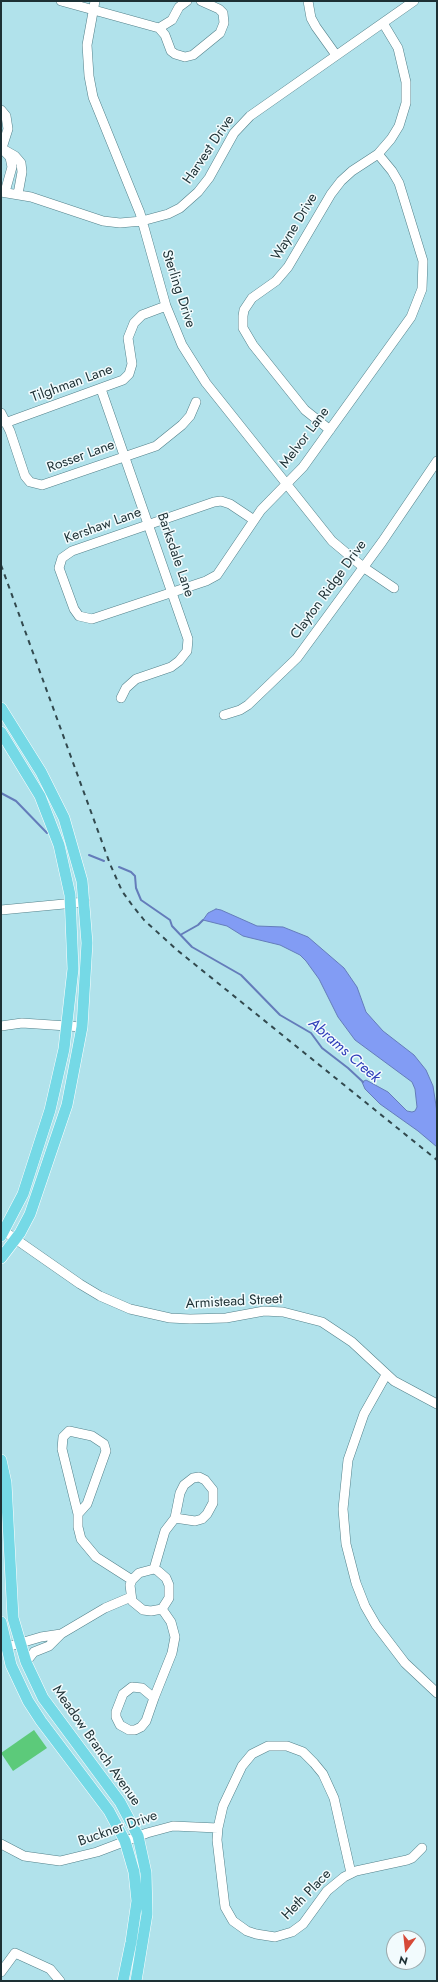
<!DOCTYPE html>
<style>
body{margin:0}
#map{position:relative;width:438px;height:1982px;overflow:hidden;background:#b1e2eb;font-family:Jost,sans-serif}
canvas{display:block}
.frame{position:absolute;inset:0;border:2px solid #1d3034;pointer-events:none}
.north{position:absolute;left:386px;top:1930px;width:40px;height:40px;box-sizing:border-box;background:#f2fbfd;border:1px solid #9daaad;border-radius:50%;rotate:195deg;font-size:11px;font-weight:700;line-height:16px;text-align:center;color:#1d3034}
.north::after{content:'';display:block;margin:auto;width:14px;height:18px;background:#d64937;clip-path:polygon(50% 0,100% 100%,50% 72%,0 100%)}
</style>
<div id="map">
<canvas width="438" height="1982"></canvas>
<div class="frame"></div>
<div class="north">N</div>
</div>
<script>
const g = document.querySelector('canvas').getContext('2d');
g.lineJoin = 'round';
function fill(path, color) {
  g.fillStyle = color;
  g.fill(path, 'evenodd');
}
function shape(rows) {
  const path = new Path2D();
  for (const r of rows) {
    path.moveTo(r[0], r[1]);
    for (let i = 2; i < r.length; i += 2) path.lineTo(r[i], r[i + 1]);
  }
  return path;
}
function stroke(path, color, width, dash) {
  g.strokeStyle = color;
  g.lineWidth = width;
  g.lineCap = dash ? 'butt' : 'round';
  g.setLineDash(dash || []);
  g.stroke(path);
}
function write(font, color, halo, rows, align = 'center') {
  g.font = font + ' Jost,sans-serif';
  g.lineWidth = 3;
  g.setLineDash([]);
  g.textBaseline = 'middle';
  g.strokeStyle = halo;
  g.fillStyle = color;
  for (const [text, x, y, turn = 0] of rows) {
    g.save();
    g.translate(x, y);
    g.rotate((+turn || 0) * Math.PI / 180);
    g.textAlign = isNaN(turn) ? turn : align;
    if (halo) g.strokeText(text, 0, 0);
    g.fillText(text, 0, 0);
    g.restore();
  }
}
fill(shape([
 [34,1730,47,1748,13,1771,1,1753]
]), '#5cca7a');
const water = shape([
 [216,909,221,910,257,926,283,927,308,937,344,968,357,987,366,1012,383,1031,414,1055,426,1070,433,1086,437,1112,437,1147,418,1131,380,1104,365,1089,362,1082,366,1080,388,1092,407,1111,412,1112,415,1111,417,1107,415,1089,412,1082,355,1040,338,1017,319,979,306,961,300,955,280,945,251,938,243,936,227,926,203,920,208,913,216,909]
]);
fill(water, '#829cf4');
stroke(water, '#647cba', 1);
stroke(shape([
 [1,793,16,801,47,833],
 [89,855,104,861],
 [119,867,131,872,135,876,136,888,141,900,170,920,172,926,192,947,241,975,280,1015,311,1033,322,1048,348,1068,363,1082],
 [182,934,198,925,203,920]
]), '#647cba', 2);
const minor = shape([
 [61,1,159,28],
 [95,1,87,45,89,76,93,97,140,213,166,306,182,345,206,383,332,541,363,567,394,588],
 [187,1,179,7,172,20,159,28,165,35,171,51,175,54,185,57,193,55,220,33,224,23,223,13,219,9,201,1],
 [308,1,311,18,316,27,336,55],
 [1,110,6,116,8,129,2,148],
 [1,148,15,156,21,163,22,172,18,194],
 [4,151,10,157,12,167,5,192],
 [1,192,31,197,103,221,120,223,142,221,168,214,180,208,198,192,209,178,234,133,250,116,414,1],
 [101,389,188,639,187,651,179,661,171,667,136,679,126,688,121,698],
 [1,413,10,431,25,476,30,482,42,485,156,446,182,425,190,416,196,402],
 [5,423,123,380,129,374,132,364,128,338,134,323,142,315,166,306],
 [330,430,305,410,253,345,243,328,243,316,244,310,252,298,276,281,288,267,331,194,341,181,352,171,378,154,391,139,399,126,406,103,406,82,398,48,383,23],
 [254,520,230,504,221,501,214,502,72,551,62,558,59,568,74,609,79,616,92,619,206,581,217,575,261,510,303,467,411,317,422,289,423,261,399,183,392,171,378,154],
 [224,715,240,710,248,705,297,658,382,542,437,461],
 [1,910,85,902],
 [1,1026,22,1023,82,1027],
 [4,1231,80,1284,100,1296,130,1309,170,1318,190,1319,226,1318,264,1311,283,1312,322,1322,352,1342,394,1381,437,1404],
 [386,1375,364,1414,348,1460,343,1509,346,1544,356,1583,365,1606,376,1625,405,1663,437,1693],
 [199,1477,205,1480,213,1490,213,1503,207,1514,202,1519,195,1521,175,1518,180,1493,184,1485,193,1478,199,1477],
 [78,1514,87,1504,106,1451,104,1444,92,1436,69,1431,63,1437,62,1449,78,1514,78,1527,81,1539,96,1557,132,1580],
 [154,1569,158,1571,166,1578,169,1585,169,1598,162,1609,151,1611,143,1610,132,1601,130,1585,132,1580,139,1573,154,1569],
 [154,1569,165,1531,175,1518],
 [1,1646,7,1647,41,1637,61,1634,105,1608,131,1597],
 [26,1662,34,1652,49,1646,61,1634],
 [132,1687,142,1688,154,1698,146,1721,141,1727,135,1730,129,1730,120,1725,116,1717,116,1712,123,1694,132,1687],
 [154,1698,172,1653,175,1637,171,1622,162,1609],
 [1,1844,24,1856,60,1861,97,1852,147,1833,173,1826,218,1828],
 [351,1873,334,1798,323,1774,314,1763,303,1752,287,1746,268,1746,252,1754,242,1766,223,1806,218,1828,217,1840,225,1907,233,1921,247,1931,256,1934,275,1937,292,1932,303,1924,327,1891,344,1877,356,1871,407,1860,412,1858,422,1848],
 [1,1972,15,1953,50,1969,60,1981]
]);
const major = shape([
 [1,708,41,772,64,818,82,881,87,943,82,1027,67,1105,30,1214,20,1233,1,1258],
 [1,732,40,796,59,845,70,895,73,969,64,1049,50,1110,23,1194,1,1236],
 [1,1460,6,1483,13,1618,26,1662,43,1698,120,1802,138,1836,146,1873,147,1914,136,1981],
 [1,1622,11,1665,28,1701,41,1721,109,1811,125,1841,134,1872,137,1901,131,1942,123,1981]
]);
stroke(minor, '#53818a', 10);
stroke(major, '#fff', 12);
stroke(minor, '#fff', 9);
stroke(major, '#75d9e6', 11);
stroke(shape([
 [1,565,110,864,122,891,132,905,144,920,177,950,437,1160]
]), '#32494e', 2, [5, 5]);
write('14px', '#1d3034', '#f2fbfd', [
 ["Harvest Drive",209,150,-56],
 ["Wayne Drive",295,227,-59],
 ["Sterling Drive",178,289,72],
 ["Tilghman Lane",72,384,-20],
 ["Melvor Lane",305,438,-53],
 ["Rosser Lane",81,457,-20],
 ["Kershaw Lane",103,526,-20],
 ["Barksdale Lane",175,555,71],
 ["Clayton Ridge Drive",329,590,-54],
 ["Armistead Street",234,1302,-3],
 ["Meadow Branch Avenue",96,1746,55],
 ["Buckner Drive",118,1829,-19],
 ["Heth Place",307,1895,-46]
]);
write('italic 15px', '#2e3dba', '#f2fbfd', [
 ["Abrams Creek",344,1051,41]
]);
</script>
